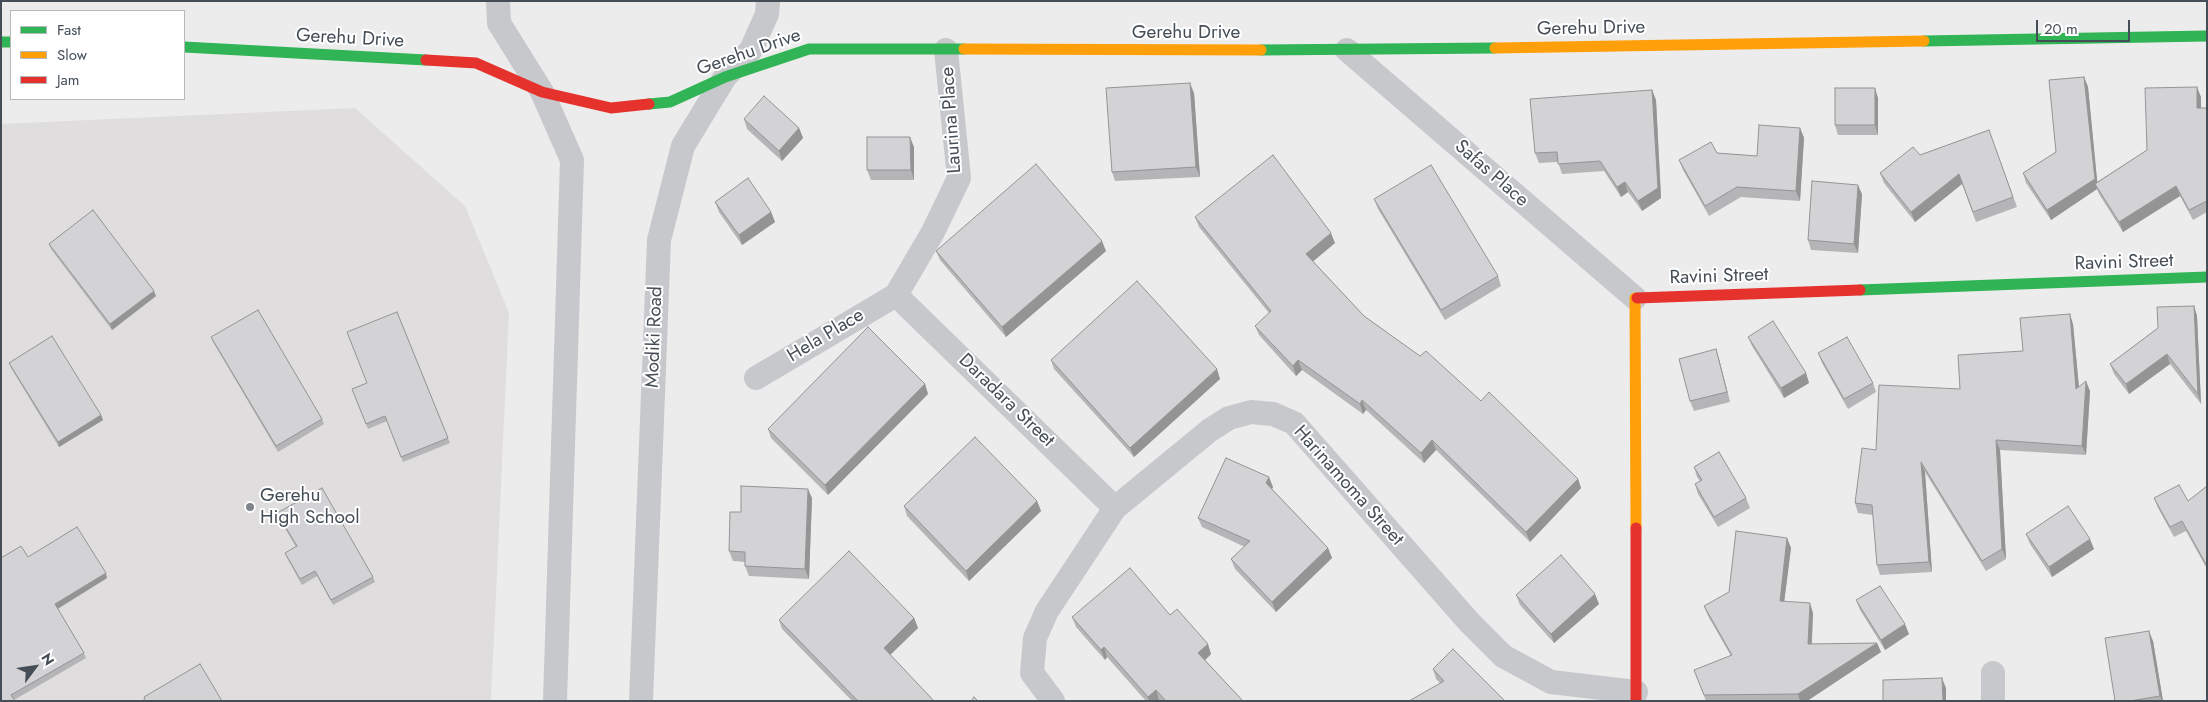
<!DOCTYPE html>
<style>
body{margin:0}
#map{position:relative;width:2208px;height:702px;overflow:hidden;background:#edecec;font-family:Jost,sans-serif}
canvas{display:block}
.frame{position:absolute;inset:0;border:2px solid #454e57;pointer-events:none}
.legend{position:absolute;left:10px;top:10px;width:175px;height:90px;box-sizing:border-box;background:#fff;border:1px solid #b5b8bc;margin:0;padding:6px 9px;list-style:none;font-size:15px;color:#454e57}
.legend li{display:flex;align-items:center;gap:10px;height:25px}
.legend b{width:25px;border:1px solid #b5b8bc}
.north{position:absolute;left:10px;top:642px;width:50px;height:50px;-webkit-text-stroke:4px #fff;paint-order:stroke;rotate:59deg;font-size:14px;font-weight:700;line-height:20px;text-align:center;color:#454e57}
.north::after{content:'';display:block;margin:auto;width:18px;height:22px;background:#454e57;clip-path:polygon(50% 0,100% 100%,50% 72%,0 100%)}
.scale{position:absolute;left:2036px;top:20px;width:94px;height:22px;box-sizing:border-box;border:2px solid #454e57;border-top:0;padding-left:6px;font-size:15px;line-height:18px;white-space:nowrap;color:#454e57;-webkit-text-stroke:4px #fff;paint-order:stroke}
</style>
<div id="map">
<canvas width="2208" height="702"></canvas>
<div class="frame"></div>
<ul class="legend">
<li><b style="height:6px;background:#30b455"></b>Fast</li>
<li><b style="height:6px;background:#ff9f0a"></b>Slow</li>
<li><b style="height:6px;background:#e5322d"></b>Jam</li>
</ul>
<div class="north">N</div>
<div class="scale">20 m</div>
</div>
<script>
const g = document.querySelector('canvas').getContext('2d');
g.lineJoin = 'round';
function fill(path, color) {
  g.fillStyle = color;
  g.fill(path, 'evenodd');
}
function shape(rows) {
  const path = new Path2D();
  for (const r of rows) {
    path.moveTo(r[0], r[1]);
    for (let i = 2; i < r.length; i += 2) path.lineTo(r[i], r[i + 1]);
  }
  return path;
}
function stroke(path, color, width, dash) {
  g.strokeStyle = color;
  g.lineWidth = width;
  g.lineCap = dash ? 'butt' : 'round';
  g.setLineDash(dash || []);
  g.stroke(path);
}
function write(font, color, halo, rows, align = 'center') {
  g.font = font + ' Jost,sans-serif';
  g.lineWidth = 4;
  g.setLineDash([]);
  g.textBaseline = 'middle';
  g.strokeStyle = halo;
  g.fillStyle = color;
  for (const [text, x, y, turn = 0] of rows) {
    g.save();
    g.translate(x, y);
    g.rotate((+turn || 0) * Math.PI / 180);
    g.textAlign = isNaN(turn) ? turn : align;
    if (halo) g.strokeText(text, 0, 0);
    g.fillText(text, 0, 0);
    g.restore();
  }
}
fill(shape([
 [355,108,465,206,509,313,491,701,1,701,1,124]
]), '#dfdddd');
stroke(shape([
 [498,1,499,23,542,92,572,160,555,701],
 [1347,50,1635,298],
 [896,295,1115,508],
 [756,378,896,295,933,232,959,178,946,50],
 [641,701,659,240,683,146,725,77,751,50,767,14,768,1],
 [1053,701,1032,673,1035,638,1047,611,1115,508,1210,430,1229,418,1251,412,1273,414,1294,423,1470,623,1503,656,1551,682,1636,692],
 [1993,701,1993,673]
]), '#c6c8cb', 24);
stroke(shape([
 [1924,41,2207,36],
 [1,42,11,42],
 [184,47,426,60],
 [1261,50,1495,48],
 [649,104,670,102,725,77,809,49,964,49],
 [1860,290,2207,277]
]), '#30b455', 11);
stroke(shape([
 [1495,48,1924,41],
 [964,49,1261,50],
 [1636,528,1635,298,1637,298]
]), '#ff9f0a', 11);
stroke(shape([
 [426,60,476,63,542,92,611,108,649,104],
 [1637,298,1860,290],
 [1636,528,1636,701]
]), '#e5322d', 11);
fill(shape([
 [2084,77,2088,87,2097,182,2147,150,2201,97,2201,108,2207,108,2207,212,2193,220,2180,196,2123,232,2099,194,2097,189,2051,220,2026,183,2023,173,2056,152],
 [1652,90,1656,100,1661,198,1642,211,1628,192,1621,197,1604,171,1562,174,1558,162,1539,163,1535,153],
 [1194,93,1200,177,1115,181,1112,172],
 [1878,98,1878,135,1838,135,1835,125],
 [744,119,799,128,803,138,782,161,747,129],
 [1800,128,1804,138,1800,201,1741,197,1709,216,1683,170,1679,160,1717,153,1757,156],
 [1989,130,2017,207,1976,222,1962,184,1915,222,1884,183,1880,173,1920,155],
 [914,147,914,180,871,180,867,170],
 [1862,194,1858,253,1811,250,1808,240],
 [1374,199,1498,276,1501,286,1445,320,1378,209],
 [715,202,771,212,775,222,742,245,719,212],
 [1195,217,1335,243,1313,261,1364,316,1481,401,1578,479,1581,488,1530,542,1436,450,1424,463,1366,410,1363,414,1302,370,1296,376,1259,335,1255,326,1269,313,1199,227],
 [49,244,156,296,112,330,51,249],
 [936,251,1106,251,1006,337,940,260],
 [2194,306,2197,316,2201,404,2170,364,2129,394,2114,374,2110,364,2158,328],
 [397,312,450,443,403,462,387,421,368,429,352,389,367,383],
 [2073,324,2079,387,2090,391,2086,455,2000,450,2006,559,1986,571,1925,472,1932,572,1880,575,1877,565,1873,515,1858,513,1855,503,1876,450,1960,389,2023,351],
 [211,337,322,419,324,424,278,452,213,342],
 [1748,337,1806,373,1809,383,1784,398,1752,346],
 [1716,349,1719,359,1730,402,1694,411,1690,401],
 [1818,353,1873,383,1876,392,1848,409,1822,363],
 [1051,360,1220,379,1134,457,1054,369],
 [9,363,101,415,103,420,59,447,11,368],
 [925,384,928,394,828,495,771,438,768,429],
 [1694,467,1746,498,1750,508,1718,527,1698,494,1695,484,1700,481,1697,477],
 [2207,486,2207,569,2186,531,2174,537,2158,508,2154,498,2188,501],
 [1273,487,1272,489,1328,548,1332,558,1276,612,1235,569,1231,559,1245,547,1202,527,1198,518],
 [812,498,809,579,749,576,745,566,745,562,733,561,729,551,741,512],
 [1037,501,1041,511,969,581,907,516,904,506],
 [277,513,373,577,375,582,333,605,317,576,302,585,287,558,285,553,296,547,279,518],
 [2026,534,2094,549,2052,577,2030,544],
 [1787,538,1791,548,1784,602,1813,613,1812,644,1877,643,1881,652,1807,701,1706,701,1694,670,1731,656,1708,616,1704,606,1729,592],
 [28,557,107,578,58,609,84,653,86,658,14,700,1,701],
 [1516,595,1599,604,1554,643,1520,605],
 [1856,600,1909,634,1885,650,1860,610],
 [1170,615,1211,654,1205,660,1243,701,1146,701,1107,657,1105,660,1076,627,1072,617],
 [914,618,918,628,890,655,934,701,852,701,782,629,779,620],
 [2153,641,2163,701,2115,701],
 [1433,669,1505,701,1440,683,1436,679]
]), '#b5b5b7');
fill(shape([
 [2084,77,2088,87,2098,189,2095,184,2097,189,2051,220,2047,210],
 [1190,83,1194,93,1200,177,1196,167],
 [2197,87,2201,97,2201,118,2197,108],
 [1875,88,1878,98,1878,135,1875,125],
 [1652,90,1656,100,1661,198,1642,211,1638,201],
 [799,128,803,138,782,161,779,151],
 [1800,128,1804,138,1800,201,1796,191],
 [910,137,914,147,914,180,911,170],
 [1959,174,1962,184,1915,222,1911,212],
 [1625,182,1628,192,1621,197,1617,187],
 [1858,185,1862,194,1858,253,1854,244],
 [2176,186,2180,196,2123,232,2119,222],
 [771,212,775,222,742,245,739,235],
 [1331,233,1335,243,1310,264,1306,254],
 [1102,241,1106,251,1006,337,1002,327],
 [154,291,156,296,112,330,110,324],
 [2194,306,2197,316,2201,404,2198,394],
 [2070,314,2073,324,2080,399,2076,389],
 [1716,349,1719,359,1730,402,1727,392],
 [2167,354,2170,364,2129,394,2126,384],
 [1298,360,1302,370,1296,376,1293,366],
 [1217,369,1220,379,1134,457,1130,448],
 [1806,373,1809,383,1784,398,1781,388],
 [2086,381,2090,391,2086,455,2082,446],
 [925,384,928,394,828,495,825,485],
 [1362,400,1366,410,1363,414,1360,404],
 [101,415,103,420,59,447,58,442],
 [1432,440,1436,450,1424,463,1421,453],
 [1996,440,2000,450,2006,559,2002,549],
 [1921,462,1925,472,1932,572,1929,562],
 [1269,477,1273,487,1270,493,1266,483],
 [1578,479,1581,488,1530,542,1526,532],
 [808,489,812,498,809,579,805,569],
 [1037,501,1041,511,969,581,966,571],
 [1787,538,1791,548,1783,611,1780,601],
 [2090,539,2094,549,2052,577,2049,567],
 [1328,548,1332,558,1276,612,1272,602],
 [106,573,107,578,57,609,55,604],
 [1595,594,1599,604,1554,643,1551,634],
 [1810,603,1813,613,1811,653,1808,644],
 [914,618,918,628,887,658,884,648],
 [1905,624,1909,634,1885,650,1881,640],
 [2149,631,2153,641,2163,701,2162,701,2160,696],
 [1877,643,1881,652,1807,701,1800,701,1798,694],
 [1208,644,1211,654,1202,663,1198,653],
 [1104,647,1107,657,1105,660,1101,650],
 [1942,678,1946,688,1946,701,1943,701],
 [1156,690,1159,700,1149,701,1148,697]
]), '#949495');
const building = shape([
 [2084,77,2095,179,2047,210,2023,173,2056,152,2049,80,2084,77],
 [1190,83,1196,167,1112,172,1106,88,1190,83],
 [2197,87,2197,108,2207,108,2207,201,2189,210,2176,186,2119,222,2095,184,2147,150,2145,88,2197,87],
 [1835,88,1875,88,1875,125,1835,125,1835,88],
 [1652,90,1658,188,1638,201,1625,182,1617,187,1600,161,1558,164,1557,152,1535,153,1530,99,1652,90],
 [764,96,799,128,779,151,744,119,764,96],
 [1759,125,1800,128,1796,191,1737,187,1705,206,1679,160,1711,142,1717,153,1757,156,1759,125],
 [1989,130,2013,197,1973,212,1959,174,1911,212,1880,173,1913,147,1920,155,1989,130],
 [867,137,910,137,911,170,867,170,867,137],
 [1273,155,1331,233,1306,254,1364,316,1420,356,1426,351,1481,401,1489,392,1578,479,1526,532,1432,440,1421,453,1362,400,1360,404,1298,360,1293,366,1255,326,1271,311,1195,217,1273,155],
 [1036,164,1102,241,1002,327,936,251,1036,164],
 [1431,165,1498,276,1441,310,1374,199,1431,165],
 [748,178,771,212,739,235,715,202,748,178],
 [1812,181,1858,185,1854,244,1808,240,1812,181],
 [93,210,154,291,110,324,49,244,93,210],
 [1137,281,1217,369,1130,448,1051,360,1137,281],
 [2194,306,2198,394,2167,354,2126,384,2110,364,2158,328,2157,307,2194,306],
 [258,310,322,419,276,446,211,337,258,310],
 [397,312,448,438,401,457,385,416,366,424,352,389,367,383,347,332,397,312],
 [2070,314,2076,389,2086,381,2082,446,1996,440,2002,549,1982,561,1921,462,1929,562,1877,565,1872,505,1855,503,1862,448,1876,450,1879,385,1960,389,1958,355,2023,351,2020,318,2070,314],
 [1773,321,1806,373,1781,388,1748,337,1773,321],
 [868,327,925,384,825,485,768,429,868,327],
 [52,336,101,415,58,442,9,363,52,336],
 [1847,337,1873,383,1844,399,1818,353,1847,337],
 [1716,349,1727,392,1690,401,1679,359,1716,349],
 [975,437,1037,501,966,571,904,506,975,437],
 [1719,452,1746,498,1714,517,1695,484,1702,480,1694,467,1719,452],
 [1226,458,1269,477,1266,483,1328,548,1272,602,1231,559,1250,541,1198,518,1226,458],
 [2179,485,2188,501,2207,486,2207,566,2182,521,2170,527,2154,498,2179,485],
 [741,486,808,489,805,569,745,566,745,552,729,551,730,512,741,512,741,486],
 [322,488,373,577,331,600,315,571,300,579,285,553,297,546,277,513,322,488],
 [2068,506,2090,539,2049,567,2026,534,2068,506],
 [77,527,106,573,55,604,84,653,11,695,15,701,1,701,1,558,21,546,28,557,77,527],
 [1736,531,1787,538,1780,601,1810,603,1808,644,1877,643,1798,694,1704,695,1694,670,1732,655,1704,606,1729,592,1736,531],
 [849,551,914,618,884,648,934,701,858,701,779,620,849,551],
 [1561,555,1595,594,1551,634,1516,595,1561,555],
 [1130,568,1170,615,1177,609,1208,644,1198,653,1243,701,1166,701,1156,690,1148,697,1104,647,1101,650,1072,617,1130,568],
 [1880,586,1905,624,1881,640,1856,600,1880,586],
 [2149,631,2160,696,2130,701,2115,701,2105,638,2149,631],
 [1453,649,1505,701,1409,701,1444,681,1433,669,1453,649],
 [200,664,222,701,142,701,145,699,144,697,200,664],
 [1942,678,1943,701,1883,701,1883,680,1942,678],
 [974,697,978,701,971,701,974,697]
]);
fill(building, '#d3d3d5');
stroke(building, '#949495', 1);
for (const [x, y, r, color] of [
 [250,507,5,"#80858b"]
]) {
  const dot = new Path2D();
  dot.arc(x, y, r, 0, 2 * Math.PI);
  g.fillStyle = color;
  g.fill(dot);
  stroke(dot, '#fff', 2);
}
write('19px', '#454e57', '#fff', [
 ["Gerehu Drive",1591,29,-1],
 ["Gerehu Drive",1186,33],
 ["Gerehu Drive",350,39,3],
 ["Gerehu Drive",749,53,-19],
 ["Laurina Place",952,120,-94],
 ["Safas Place",1491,174,41],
 ["Ravini Street",2124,263,-2],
 ["Ravini Street",1719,277,-2],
 ["Hela Place",826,336,-31],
 ["Modiki Road",655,337,-88],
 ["Daradara Street",1006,401,44],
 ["Harinamoma Street",1348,486,48]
]);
write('19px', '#454e57', '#fff', [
 ["Gerehu",260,496],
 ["High School",260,518]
], 'left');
</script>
